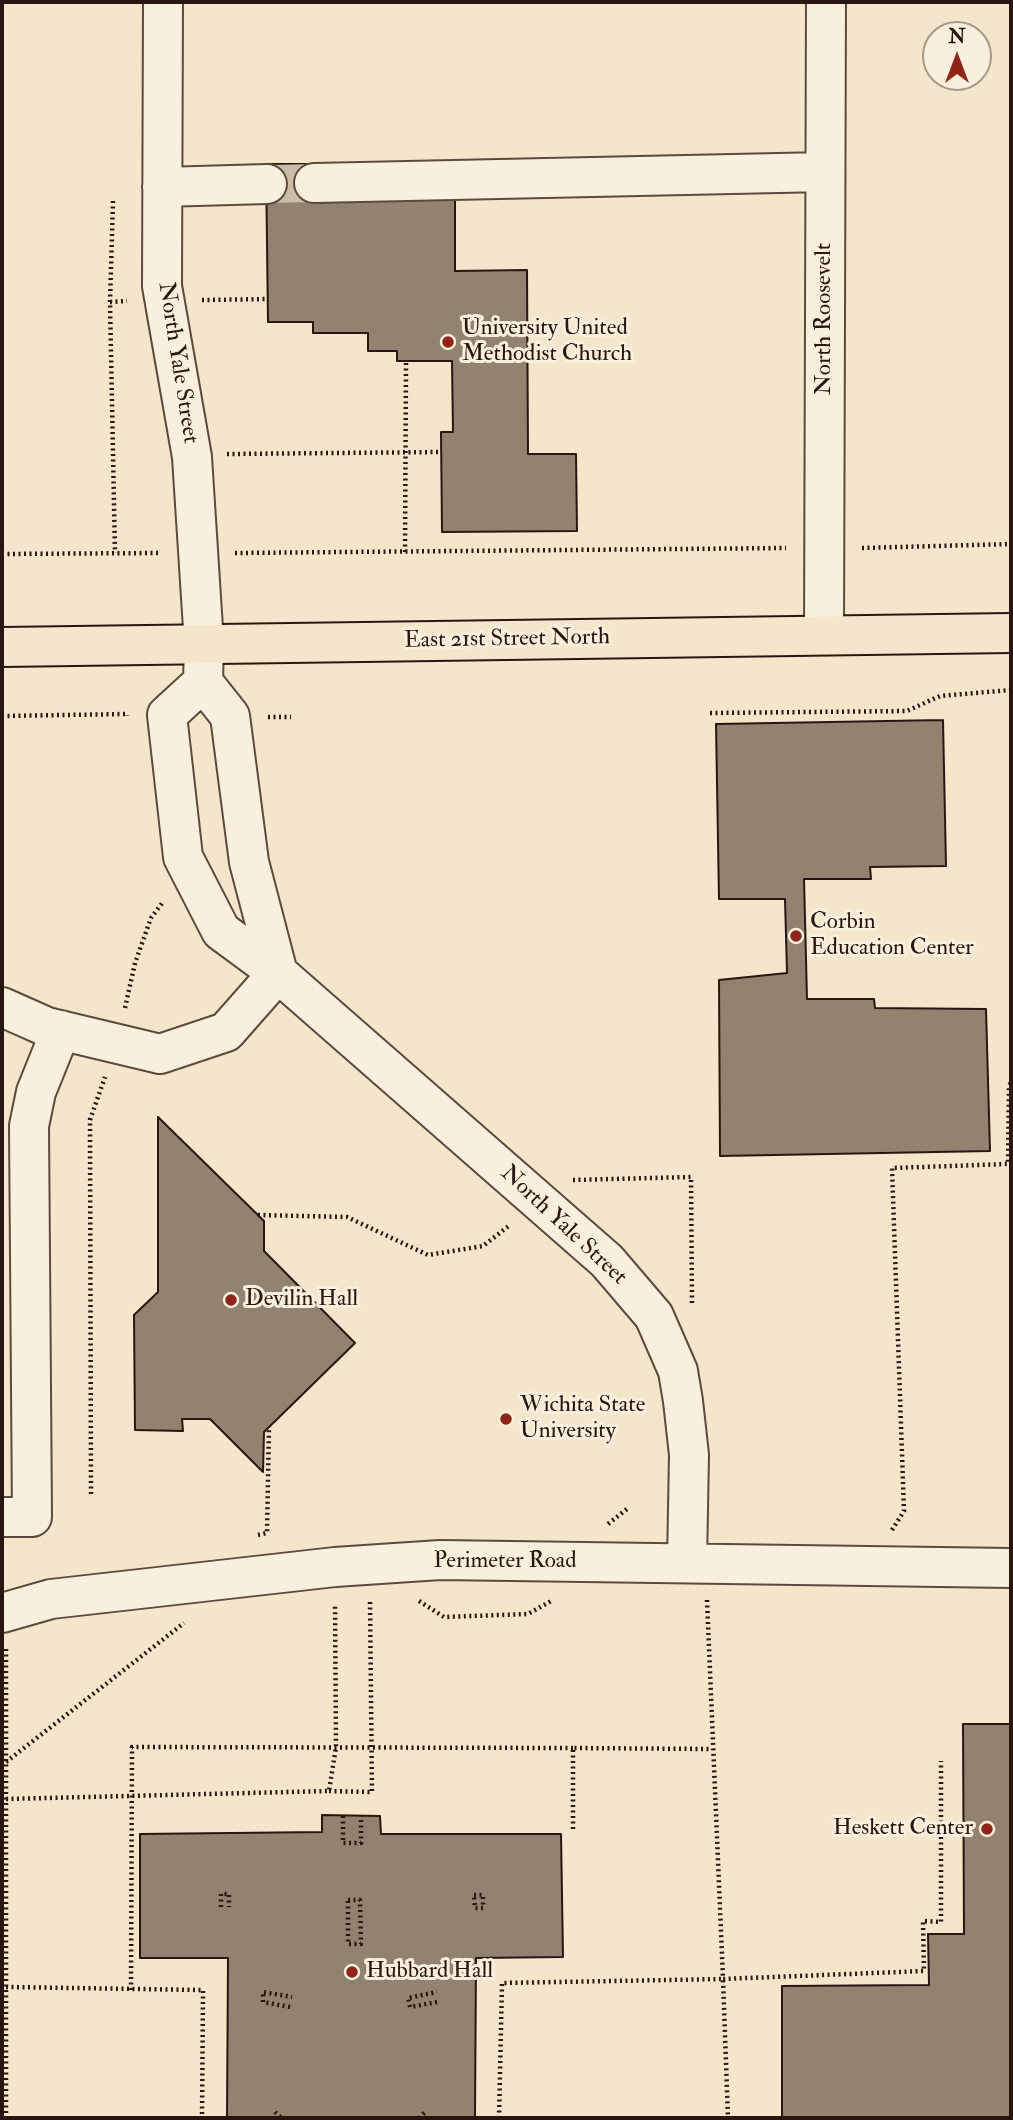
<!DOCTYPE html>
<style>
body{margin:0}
#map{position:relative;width:1013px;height:2120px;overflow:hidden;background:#f4e6ca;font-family:"IM FELL Double Pica",serif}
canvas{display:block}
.frame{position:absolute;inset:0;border:4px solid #281711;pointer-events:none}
.north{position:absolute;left:922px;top:21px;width:70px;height:70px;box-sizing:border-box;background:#f8efdd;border:2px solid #a5998b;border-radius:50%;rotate:0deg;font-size:19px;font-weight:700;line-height:28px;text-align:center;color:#281711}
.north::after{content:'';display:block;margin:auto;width:24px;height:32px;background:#8f2418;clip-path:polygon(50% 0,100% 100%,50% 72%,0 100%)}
</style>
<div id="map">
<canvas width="1013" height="2120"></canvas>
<div class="frame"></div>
<div class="north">N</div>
</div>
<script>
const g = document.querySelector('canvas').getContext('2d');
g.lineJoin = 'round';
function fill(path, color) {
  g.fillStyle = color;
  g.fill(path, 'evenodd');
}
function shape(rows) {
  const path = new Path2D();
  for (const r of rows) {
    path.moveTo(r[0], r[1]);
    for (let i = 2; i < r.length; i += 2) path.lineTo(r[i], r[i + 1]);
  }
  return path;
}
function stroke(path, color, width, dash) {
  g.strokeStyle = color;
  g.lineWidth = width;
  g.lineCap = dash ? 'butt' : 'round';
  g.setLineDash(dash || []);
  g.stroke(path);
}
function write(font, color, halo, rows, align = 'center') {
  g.font = font + ' "IM FELL Double Pica",serif';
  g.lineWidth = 6;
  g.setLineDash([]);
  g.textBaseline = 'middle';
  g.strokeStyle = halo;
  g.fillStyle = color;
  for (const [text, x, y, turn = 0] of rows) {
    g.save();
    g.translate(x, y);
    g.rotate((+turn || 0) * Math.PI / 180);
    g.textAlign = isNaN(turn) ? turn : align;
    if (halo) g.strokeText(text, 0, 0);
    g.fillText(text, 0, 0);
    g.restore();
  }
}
const building = shape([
 [266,164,314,164,455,188,455,271,527,270,528,454,576,454,577,531,442,532,441,432,453,432,452,361,397,361,397,351,368,351,368,333,313,333,313,322,268,322,266,164],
 [943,720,946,866,870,867,871,879,804,879,807,999,874,999,875,1008,986,1009,990,1151,720,1156,719,980,787,973,785,899,719,899,716,724,943,720],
 [158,1117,264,1221,264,1251,355,1343,264,1432,263,1472,210,1419,182,1419,183,1431,135,1430,134,1315,158,1292,158,1117],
 [963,1724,1011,1724,1011,2118,782,2118,782,1986,929,1985,928,1934,964,1934,963,1724],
 [322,1815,380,1816,381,1834,561,1834,563,1957,476,1958,475,2118,227,2118,228,1958,140,1958,140,1834,322,1832,322,1815]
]);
fill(building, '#928371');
stroke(building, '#281711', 2);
stroke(shape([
 [267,184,314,183]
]), '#cbbda5', 38, [38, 19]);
const minor = shape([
 [163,2,162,286,192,457,204,644,203,682,230,716,249,862,278,973],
 [314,183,825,172],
 [162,187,267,184],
 [824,635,826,2],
 [203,682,167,715,183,857,221,931,278,973,607,1261,654,1316,678,1371,683,1401,689,1455,687,1563],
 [2,1007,47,1027,160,1054,226,1032,278,973],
 [2,1517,32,1517,29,1126,36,1092,61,1030],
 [2,1613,51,1599,335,1567,440,1560,1011,1568]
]);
const major = shape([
 [2,647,1011,633]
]);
stroke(minor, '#5b4b3f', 42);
stroke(major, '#281711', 42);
stroke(shape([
 [113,201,110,302,115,553],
 [202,300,268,299],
 [110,302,127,301],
 [227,454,441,452],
 [862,548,1011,544],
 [405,552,406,361],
 [235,553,786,548],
 [2,554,160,553],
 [710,713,907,711,940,696,1011,690],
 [2,716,127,714,127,716],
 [268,717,291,717],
 [125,1008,135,963,151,918,163,902],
 [573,1180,691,1177,692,1305],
 [258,1215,347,1217,428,1255,483,1246,510,1225],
 [91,1494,90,1120,105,1077],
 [608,1524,627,1509],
 [892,1530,904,1511,892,1168,1008,1164,1009,1088,1011,1081],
 [258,1535,267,1533,269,1427],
 [707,1600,723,1979,924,1971,923,1921,941,1922,941,1761],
 [419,1601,444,1617,528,1614,553,1600],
 [6,1649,6,2118],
 [6,1762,184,1623],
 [329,1791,372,1792,370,1600],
 [6,1799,329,1791,336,1747,335,1604],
 [343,1816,343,1843,361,1843,361,1816],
 [573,1829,573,1748,712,1749],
 [474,1895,483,1895,483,1908,475,1908,474,1895],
 [348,1900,360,1900,361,1944,348,1944,348,1900],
 [221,1907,221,1894,229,1894,229,1907],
 [6,1987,203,1990,202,2118],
 [131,1990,132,1747,573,1748],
 [437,2002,410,2007,408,1998,437,1992],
 [290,2007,263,2002,263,1992,292,1997],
 [275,2112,281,2118],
 [419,2118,425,2112],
 [499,2118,502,1983,723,1979,728,2118]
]), '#281711', 4.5, [2, 3.5]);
stroke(minor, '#f8efdd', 38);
stroke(major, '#f4e6ca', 38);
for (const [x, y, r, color] of [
 [448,342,7,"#8f2418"],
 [796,936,7,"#8f2418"],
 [231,1300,7,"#8f2418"],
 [506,1419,7,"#8f2418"],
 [987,1829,7,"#8f2418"],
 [352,1972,7,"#8f2418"]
]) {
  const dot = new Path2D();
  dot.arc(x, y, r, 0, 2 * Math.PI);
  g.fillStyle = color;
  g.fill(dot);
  stroke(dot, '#f8efdd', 2.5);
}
write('23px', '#281711', '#f8efdd', [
 ["North Roosevelt",825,319,-90],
 ["North Yale Street",177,363,81],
 ["East 21st Street North",507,640,-1],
 ["North Yale Street",563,1226,43],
 ["Perimeter Road",505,1562]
]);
write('23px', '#281711', '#f8efdd', [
 ["University United",462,329],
 ["Methodist Church",462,355],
 ["Corbin",810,923],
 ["Education Center",810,949],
 ["Devilin Hall",245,1300],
 ["Wichita State",520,1406],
 ["University",520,1432],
 ["Heskett Center",973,1829,"right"],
 ["Hubbard Hall",366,1972]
], 'left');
</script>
